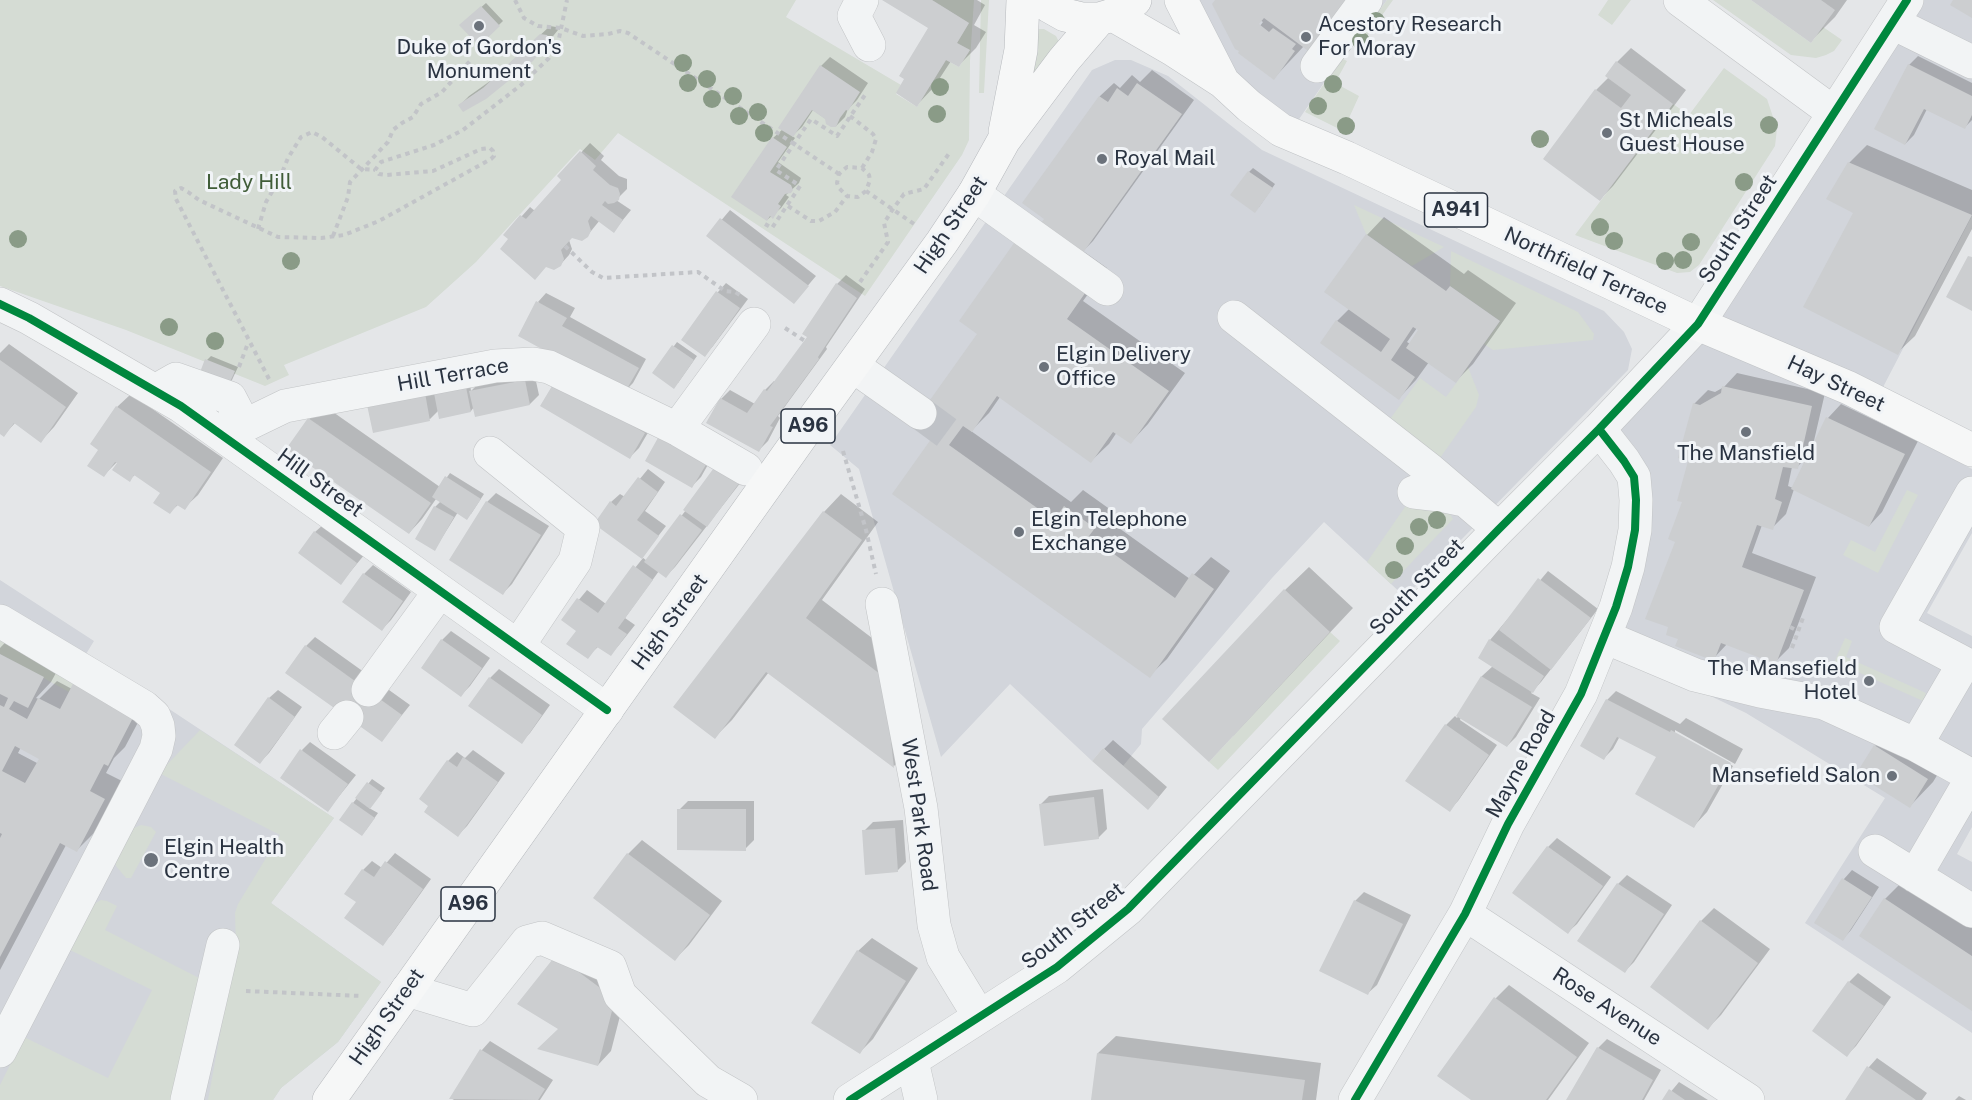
<!DOCTYPE html>
<style>
body{margin:0}
canvas{display:block;background:#e4e6e8}
</style>
<canvas width="1972" height="1100"></canvas>
<script>
const g = document.querySelector('canvas').getContext('2d');
g.lineJoin = 'round';
function fill(path, color) {
  g.fillStyle = color;
  g.fill(path, 'evenodd');
}
function shape(rows) {
  const path = new Path2D();
  for (const r of rows) {
    path.moveTo(r[0], r[1]);
    for (let i = 2; i < r.length; i += 2) path.lineTo(r[i], r[i + 1]);
  }
  return path;
}
function stroke(path, color, width, dash) {
  g.strokeStyle = color;
  g.lineWidth = width;
  g.lineCap = dash ? 'butt' : 'round';
  g.setLineDash(dash || []);
  g.stroke(path);
}
function write(font, color, halo, rows, align = 'center') {
  g.font = font + ' "Public Sans",sans-serif';
  g.lineWidth = 6;
  g.setLineDash([]);
  g.textBaseline = 'middle';
  g.strokeStyle = halo;
  g.fillStyle = color;
  for (const [text, x, y, turn = 0] of rows) {
    g.save();
    g.translate(x, y);
    g.rotate((+turn || 0) * Math.PI / 180);
    g.textAlign = isNaN(turn) ? turn : align;
    if (halo) g.strokeText(text, 0, 0);
    g.fillText(text, 0, 0);
    g.restore();
  }
}
fill(shape([
 [1189,0,1387,0,1356,42,1341,58,1295,125,1240,85],
 [1909,0,1972,0,1972,216,1868,416,1972,469,1972,533,1927,613,1972,636,1972,827,1957,854,1972,862,1972,1033,1805,923,1885,798,1746,713,1623,654,1612,634,1633,576,1611,429],
 [1115,60,1131,60,1168,76,1262,150,1604,311,1624,332,1632,349,1628,370,1405,597,1324,522,1272,578,1142,729,1141,744,1123,766,1103,748,1092,761,1010,684,941,757,859,469,830,445,1092,70],
 [0,580,94,641,86,654,334,818,271,903,381,982,338,1042,281,1088,273,1100,0,1100]
]), '#d2d5db');
fill(shape([
 [0,0,796,0,786,17,901,85,896,94,917,107,946,60,959,67,970,50,957,43,969,23,932,0,974,0,970,61,969,140,962,155,865,296,618,133,595,160,580,149,476,262,426,307,284,365,289,375,265,386,126,330,0,286],
 [981,0,989,0,984,93,979,93],
 [1387,0,1393,0,1360,46,1356,42],
 [1608,0,1631,0,1612,25,1598,15],
 [1713,0,1751,0,1811,43,1823,27,1842,40,1834,51,1826,55,1816,58,1791,55],
 [1038,29,1044,29,1056,36,1060,44,1028,84,1032,40],
 [1341,58,1347,61,1335,83,1359,96,1349,118,1347,133,1305,112],
 [1724,68,1767,99,1777,129,1775,146,1699,265,1690,272,1677,273,1575,235,1673,104,1689,115],
 [1354,205,1444,247,1412,266,1366,234],
 [1451,251,1578,312,1594,334,1593,340,1493,350,1484,344,1500,321,1450,286],
 [1468,367,1479,395,1476,407,1440,458,1390,419,1420,378,1446,397],
 [1907,490,1918,495,1878,573,1843,555,1851,540,1875,552],
 [1407,504,1449,512,1453,519,1391,584,1367,562],
 [1330,632,1340,641,1218,770,1209,762],
 [1845,638,1852,641,1846,657,1926,693,1923,701,1842,665,1836,677,1829,674],
 [0,639,75,680,69,692,0,654],
 [200,730,334,818,271,903,381,982,338,1042,281,1088,273,1100,208,1100,236,947,235,913,238,904,280,835,159,773],
 [141,825,151,827,156,832,131,878,126,878,116,866,115,858,129,830],
 [101,900,107,901,117,906,105,930,205,981,177,1100,0,1100,0,1085,24,1037,108,1078,152,990,68,949,94,904]
]), '#d5dcd4');
fill(shape([
 [885,0,977,0,985,5,974,25,986,32,976,48,959,65,951,61,934,87,917,105,930,28],
 [1217,0,1324,37,1304,46,1274,78],
 [1260,20,1263,22,1251,38],
 [1753,0,1847,0,1835,17,1811,41],
 [486,3,503,21,479,44,461,25],
 [550,26,556,27,558,30,549,41,460,105,469,96,493,79],
 [1631,48,1686,90,1613,186,1600,199,1596,90,1609,77,1607,75,1617,62],
 [1918,56,1972,83,1972,120,1965,127,1927,109,1914,135,1905,144,1909,65],
 [830,57,868,83,857,100,848,109,845,117,836,126,813,110,802,127,792,136,795,138,778,162,801,178,799,183,786,195,789,197,781,208,767,220,733,197,773,138,783,129,821,66],
 [1152,70,1194,100,1093,241,1083,251,1107,268,1083,301,1185,373,1148,424,1131,442,1117,432,1109,444,1091,461,1000,397,989,413,971,431,1071,502,1083,490,1111,510,1105,518,1190,579,1211,557,1230,571,1167,659,1149,676,936,434,1047,241,1046,218,1024,203,1100,96,1114,83,1120,88,1132,75,1140,82],
 [590,143,604,156,601,160,619,176,627,179,627,189,616,200,631,210,614,231,600,220,587,236,572,236,569,240,572,249,569,255,560,265,505,235,530,207,535,211,563,180,559,176],
 [1867,145,1972,190,1972,229,1915,336,1897,353,1855,212,1849,163],
 [1253,168,1275,184,1259,207,1249,172],
 [730,210,816,276,794,302,708,236],
 [1384,217,1464,274,1468,270,1516,303,1473,364,1456,381,1429,362,1416,380,1399,398,1337,321,1350,308,1367,235],
 [1417,328,1420,330,1410,344,1407,342],
 [846,275,865,289,826,347,827,349,778,416,780,418,768,441,759,450,721,399,730,390,755,404,765,390,774,381,776,382,809,337,837,284],
 [726,283,748,299,713,346,705,355,683,340,718,292],
 [546,293,575,308,570,317,646,359,633,383,624,392,538,302],
 [677,342,697,356,678,383,654,373],
 [9,344,78,393,54,427,41,441,15,423,4,435,0,432,0,353],
 [211,356,238,367,232,380,228,384,207,360],
 [534,372,539,395,530,404,474,407,471,411,439,410,430,419,369,405,470,383,471,391,480,382],
 [565,373,653,424,639,448,630,457],
 [1737,373,1825,393,1813,445,1828,418,1841,404,1918,441,1882,512,1869,526,1794,489,1786,514,1772,528,1762,525,1752,553,1816,577,1789,648,1775,662,1727,644,1713,659,1680,638,1676,543,1689,460,1694,404,1708,390,1715,392,1724,387],
 [1807,457,1793,488,1788,486,1792,467,1797,467],
 [131,394,223,458,198,495,184,508,179,504,170,512,162,493,136,474,129,480,118,461,104,475,100,450,117,407],
 [323,405,440,487,450,473,484,494,471,514,458,512,435,549,417,539,435,507,441,501,436,499,422,519,409,533,288,449,309,419],
 [714,454,701,477,692,486,647,460],
 [648,469,665,482,645,511,666,526,642,557,647,561,686,510,748,473,675,567,666,576,659,571,625,618,635,625,619,645,611,654,599,646,587,657,578,631,563,619,587,590,606,604,643,558,611,502,620,494,625,497],
 [496,493,549,526,512,584,503,593,451,560,487,502],
 [841,494,878,522,822,600,901,660,911,749,894,766,769,672,732,720,715,737,824,512],
 [324,524,365,554,341,583,315,532],
 [373,565,411,592,391,620,382,629,364,574],
 [1309,567,1353,608,1233,736,1285,590],
 [1548,571,1598,609,1541,682,1531,693,1540,698,1516,737,1507,746,1461,717,1460,720,1497,745,1458,801,1449,810,1446,725,1455,716,1457,718,1482,676,1493,666,1490,640],
 [19,628,67,653,51,682,36,698,39,699,57,681,72,689,153,694,125,747,114,758,106,773,122,781,94,833,77,850,66,845,0,970,0,648],
 [21,747,41,758,37,763,18,753],
 [451,631,490,658,470,686,461,695,442,640],
 [315,637,410,705,382,740,306,646],
 [499,669,550,705,530,733,521,742,471,706,490,678],
 [278,690,302,707,269,753,260,762,269,698],
 [1616,691,1680,724,1686,718,1743,749,1735,764,1675,730,1675,734,1733,766,1707,812,1694,826,1662,750,1620,736,1613,749,1604,758,1607,700],
 [1899,723,1950,754,1933,782,1910,806,1875,746],
 [1113,740,1167,787,1157,799,1104,749],
 [310,742,356,775,328,810,302,750],
 [473,750,505,773,467,826,458,835,448,761,457,752,465,758],
 [372,779,385,788,369,808,378,813,366,830,353,803],
 [1103,789,1107,829,1098,838,1040,805,1049,796],
 [688,801,754,801,754,840,745,849,679,810],
 [903,820,906,862,897,871,864,831,873,822],
 [1557,838,1611,877,1577,924,1568,932,1548,847],
 [642,840,722,901,689,945,675,959,595,898,628,854],
 [395,853,431,879,391,935,382,944,363,870,372,861,382,868],
 [1852,870,1879,887,1851,930,1843,939,1816,922,1844,879],
 [1627,875,1672,905,1634,962,1625,971,1618,884],
 [1909,875,1972,917,1972,1009,1861,936,1885,899],
 [1364,892,1411,915,1377,985,1368,993,1355,901],
 [1714,908,1770,949,1721,1015,1708,1028,1701,921],
 [872,938,918,968,873,1039,860,1052,858,951],
 [558,956,628,985,611,1051,598,1065],
 [1858,973,1891,997,1856,1046,1847,1055,1814,1031,1849,982],
 [1509,985,1589,1043,1548,1100,1473,1100,1439,1076,1496,998],
 [1116,1036,1321,1063,1316,1100,1092,1100,1098,1053],
 [1607,1039,1661,1070,1644,1100,1568,1100,1598,1048],
 [490,1041,553,1080,540,1100,454,1100,451,1098,482,1050],
 [1877,1058,1927,1093,1922,1100,1846,1100,1869,1067],
 [1679,1082,1708,1100,1664,1100],
 [1959,1096,1966,1100,1955,1100]
]), '#0003');
fill(shape([
 [882,0,932,0,969,23,957,43,970,50,959,67,946,60,917,107,896,93,904,79,899,76,928,28],
 [1215,0,1350,0,1311,53,1264,18,1259,24,1269,32,1273,28,1296,44,1292,49,1295,51,1274,80,1238,53,1239,51,1235,49,1212,4],
 [1751,0,1821,0,1835,10,1811,43],
 [1953,0,1972,0,1972,18,1950,5],
 [481,6,500,26,479,46,459,25],
 [540,34,547,35,550,40,533,61,486,99,463,112,458,105,483,88],
 [1616,61,1673,104,1600,201,1543,159,1595,89,1621,108,1631,95,1605,76],
 [1908,64,1972,96,1972,115,1965,129,1924,109,1905,145,1874,129],
 [820,65,860,92,848,111,846,110,840,118,836,127,831,127,826,124,825,119,812,110,793,137,778,128],
 [1137,83,1182,114,1080,257,1038,227,1044,219,1022,203,1099,96,1108,102,1117,88,1128,96],
 [772,137,787,147,770,172,791,185,793,190,791,193,785,194,778,204,781,206,773,219,770,216,767,221,731,197],
 [580,151,596,166,593,170,610,185,618,188,620,194,619,200,614,203,608,204,605,201,602,205,623,220,614,233,591,216,588,221,591,231,588,237,582,241,572,238,561,250,564,259,561,266,554,270,546,267,535,280,500,249,508,239,503,235,520,215,526,219,552,190,561,180,557,176],
 [1848,162,1972,215,1898,355,1803,307,1853,213,1826,199],
 [1248,171,1273,188,1255,213,1230,195],
 [720,218,809,286,794,304,706,236],
 [1366,234,1446,291,1450,286,1500,321,1456,383,1406,348,1418,330,1413,327,1391,360,1415,377,1399,400,1320,343,1336,320,1381,352,1390,339,1324,292],
 [1019,236,1090,286,1067,319,1169,391,1131,444,1113,432,1091,463,997,396,972,432,963,426,949,445,1054,520,1064,506,1095,528,1089,536,1175,598,1192,573,1214,589,1150,678,892,494,934,435,915,421,977,334,959,321],
 [1968,256,1972,257,1972,311,1946,297],
 [836,283,857,298,818,357,819,359,770,426,773,427,759,452,706,423,720,398,747,413,764,389,767,391,807,337,802,334],
 [716,291,740,308,705,357,681,340],
 [536,301,567,318,562,326,639,368,624,394,518,336],
 [672,345,694,360,674,389,652,373],
 [205,359,235,371,228,386,199,375],
 [0,360,66,407,41,443,14,423,4,437,0,434],
 [525,380,530,405,475,417,469,391],
 [555,381,645,433,630,459,540,406],
 [1722,386,1812,406,1798,469,1783,467,1775,499,1782,502,1773,530,1757,525,1742,567,1804,590,1776,664,1721,643,1714,661,1675,646,1678,639,1666,635,1668,627,1645,619,1675,542,1668,539,1682,502,1677,501,1688,461,1678,458,1693,403,1700,405,1721,393],
 [466,387,471,412,439,419,434,393],
 [425,393,430,421,373,433,367,405],
 [116,406,211,472,185,510,177,505,170,514,153,503,160,493,134,475,130,482,112,470,117,463,115,462,104,477,87,466,98,450,90,444],
 [1826,417,1905,454,1869,527,1791,489],
 [308,418,431,503,409,534,286,449],
 [659,436,707,463,692,488,645,461],
 [716,465,740,482,707,527,683,510],
 [445,476,481,499,467,520,432,497],
 [638,477,658,492,637,520,659,536,642,559,594,524,610,501,616,506],
 [486,501,541,535,503,595,449,560],
 [434,506,454,517,435,551,415,539],
 [823,511,862,540,806,618,884,677,894,768,766,672,715,739,673,707],
 [680,514,702,530,666,578,644,562],
 [314,531,357,563,341,585,298,553],
 [633,565,653,580,618,628,627,634,611,656,597,647,588,659,566,644,576,631,561,620,577,598,598,613],
 [363,573,403,601,382,631,342,602],
 [1538,578,1591,618,1551,670,1499,630],
 [1284,589,1330,632,1209,762,1162,719],
 [441,639,482,668,461,697,421,668],
 [1489,639,1544,676,1533,693,1478,658],
 [305,645,402,715,382,742,285,673],
 [0,654,44,677,28,708,14,701,9,709,27,719,38,698,60,709,75,680,136,712,108,766,104,764,90,791,105,799,77,852,60,843,0,957,0,838,2,834,0,833,0,705,4,707,8,698,0,694],
 [15,746,39,759,25,783,2,771],
 [1481,676,1532,707,1507,747,1456,716],
 [489,677,542,715,522,744,468,706],
 [268,697,295,717,260,764,234,745],
 [1606,699,1670,732,1671,730,1731,763,1694,828,1635,794,1656,757,1617,737,1604,760,1580,746],
 [1445,724,1489,755,1450,812,1405,781],
 [1874,745,1928,779,1910,808,1856,774],
 [1103,748,1159,797,1148,810,1092,761],
 [300,749,348,784,328,812,280,778],
 [463,757,498,782,458,837,424,812,428,806,419,799,447,760,457,767],
 [367,782,382,793,370,809,355,798],
 [1094,797,1099,839,1044,846,1039,804],
 [352,802,375,818,362,836,339,820],
 [677,809,746,809,746,851,677,850],
 [895,828,898,872,865,875,862,830],
 [1547,846,1603,886,1568,934,1512,893],
 [627,853,710,915,675,961,593,898],
 [385,861,423,889,383,946,344,918,356,902,344,894,362,869,374,877],
 [1842,878,1872,897,1843,941,1814,923],
 [1617,883,1664,914,1625,973,1577,941],
 [1884,898,1972,956,1972,1011,1859,936],
 [1354,900,1403,924,1368,995,1319,971],
 [1700,920,1758,963,1708,1030,1650,987],
 [857,950,906,981,860,1054,811,1023],
 [556,955,615,999,598,1066,537,1049,558,1029,517,1004],
 [1848,981,1884,1006,1847,1057,1812,1031],
 [1494,997,1577,1057,1546,1100,1471,1100,1437,1076],
 [1597,1047,1653,1080,1642,1100,1566,1100],
 [480,1049,545,1089,538,1100,449,1099],
 [1097,1053,1305,1080,1302,1100,1091,1100],
 [1867,1066,1916,1100,1845,1100],
 [1669,1089,1685,1100,1662,1100]
]), '#ccced0');
stroke(shape([
 [920,413,954,438]
]), '#bfc2c7', 33, [33, 16]);
const minor = shape([
 [862,0,854,16,869,45],
 [1680,0,1834,113],
 [1893,23,1972,62],
 [1317,66,1366,0],
 [974,194,1107,289],
 [0,304,29,318,181,406,607,710],
 [1234,317,1430,470,1499,529],
 [853,366,920,413],
 [155,391,176,379,230,398,244,425],
 [677,429,754,324],
 [223,436,285,406,495,366,533,364,549,367,677,429,746,469],
 [490,453,583,528,575,561,518,646],
 [1414,492,1440,495,1464,500],
 [882,604,921,808,934,925,943,957,979,1016],
 [0,621,144,707,154,716,158,726,159,736,156,749,0,1051],
 [1605,637,1695,675,1760,691,1824,703,1916,745,1964,663,1896,627,1972,493],
 [368,690,440,591],
 [334,733,347,717],
 [1916,745,1972,776],
 [1875,851,1972,911],
 [1915,876,1972,778],
 [1465,914,1748,1100],
 [407,990,473,1010,527,942,542,938,610,967,620,995,708,1081,741,1100],
 [912,1061,921,1100],
 [187,1100,223,945],
 [850,1100,1057,967,1128,909,1499,529,1599,429,1698,324,1907,0],
 [1355,1100,1465,914,1508,824,1581,694,1616,607,1628,567,1635,530,1636,500,1634,477,1624,461,1599,429]
]);
const major = shape([
 [1181,0,1222,80],
 [1113,15,1172,49,1223,82,1249,106,1281,130,1347,158,1698,324,1849,388,1972,450]
]);
const highway = shape([
 [1042,0,1049,6,1065,15,1082,19,1099,19,1113,15,1135,0],
 [1005,132,1021,50,1023,0],
 [329,1100,807,428,942,242,974,194,1004,140,1064,60,1099,19]
]);
stroke(minor, '#c2c4c6', 34);
stroke(major, '#c0c3c6', 34);
stroke(highway, '#b6b9bd', 34);
stroke(shape([
 [515,0,524,18,538,26,561,28,583,36,608,34,620,31,628,33,839,174],
 [850,116,873,134,876,139,872,152,862,168],
 [866,191,858,197,847,196,839,188,837,183,839,174,847,167,862,168,869,175,870,180,866,191,914,224],
 [788,206,811,221,819,221,835,212,847,196],
 [765,224,772,228,800,186,776,170,811,119,837,136,867,92],
 [258,229,266,202,279,180,288,158,301,137,312,132,322,137,361,169,375,170],
 [333,236,348,197,350,182,388,142,393,130,402,123,413,117,421,104,442,92,471,60],
 [565,246,592,272,603,278,698,272,725,291,735,292,740,295],
 [860,282,888,242,884,223,893,209,904,194,924,189,950,152],
 [785,328,805,341],
 [239,367,248,343],
 [269,379,176,199,175,191,181,188,188,192,199,200,278,237,321,238,344,235,379,221,491,159,494,156,493,151,490,148,481,149,433,171,386,175,379,174,375,170,381,162,434,145,463,130,521,85,549,58,558,43,567,0],
 [843,451,866,530,876,574],
 [1790,627,1798,631],
 [1792,648,1804,615],
 [246,991,362,996]
]), '#c2c4c8', 4, [4.5, 4.5]);
stroke(minor, '#f2f4f5', 33);
stroke(major, '#f6f7f7', 33);
stroke(highway, '#f6f7f7', 33);
stroke(shape([
 [0,304,29,318,181,406,607,710],
 [850,1100,1057,967,1128,909,1499,529,1599,429,1698,324,1907,0],
 [1355,1100,1465,914,1508,824,1581,694,1616,607,1628,567,1635,530,1636,500,1634,477,1624,461,1599,429]
]), '#00873e', 8);
g.fillStyle = '#8a9b87';
for (const [x, y] of [
 [1376,21],
 [1361,41],
 [683,63],
 [707,79],
 [688,83],
 [1333,84],
 [940,87],
 [733,96],
 [712,99],
 [1318,106],
 [758,112],
 [937,114],
 [739,116],
 [1769,125],
 [1346,126],
 [764,133],
 [1540,139],
 [1744,182],
 [1600,227],
 [18,239],
 [1614,241],
 [1691,242],
 [1683,260],
 [291,261],
 [1665,261],
 [169,327],
 [215,341],
 [1437,520],
 [1419,527],
 [1405,546],
 [1394,570]
]) {
  g.beginPath();
  g.arc(x, y, 9, 0, 2 * Math.PI);
  g.fill();
}
for (const [x, y, r, color] of [
 [479,26,6,"#6b727b"],
 [1306,37,6,"#6b727b"],
 [1607,133,6,"#6b727b"],
 [1102,159,6,"#6b727b"],
 [1044,367,6,"#6b727b"],
 [1746,432,6,"#6b727b"],
 [1019,532,6,"#6b727b"],
 [1869,681,6,"#6b727b"],
 [1892,776,6,"#6b727b"],
 [151,860,8,"#6b727b"]
]) {
  const dot = new Path2D();
  dot.arc(x, y, r, 0, 2 * Math.PI);
  g.fillStyle = color;
  g.fill(dot);
  stroke(dot, '#f1f4f7', 2);
}
for (const [x, y, w] of [
 [1456,210,63],
 [808,426,54],
 [468,904,54]
]) {
  const box = new Path2D();
  box.roundRect(x - w / 2, y - 17, w, 34, 4.5);
  g.fillStyle = '#f1f4f7';
  g.fill(box);
  stroke(box, '#2a3341', 1.5);
}
write('bold 20px', '#2a3341', null, [
 ["A941",1456,210],
 ["A96",808,426],
 ["A96",468,904]
]);
write('21px', '#2a3341', '#f1f4f7', [
 ["Acestory Research",1318,25],
 ["For Moray",1318,49],
 ["Duke of Gordon's",479,48,"center"],
 ["Monument",479,72,"center"],
 ["St Micheals",1619,121],
 ["Guest House",1619,145],
 ["Royal Mail",1114,159],
 ["Elgin Delivery",1056,355],
 ["Office",1056,379],
 ["The Mansfield",1746,454,"center"],
 ["Elgin Telephone",1031,520],
 ["Exchange",1031,544],
 ["The Mansefield",1857,669,"right"],
 ["Hotel",1857,693,"right"],
 ["Mansefield Salon",1880,776,"right"],
 ["Elgin Health",164,848],
 ["Centre",164,872]
], 'left');
write('21px', '#405d38', '#f1f4f7', [
 ["Lady Hill",249,183]
]);
write('21px', '#2a3341', '#f1f4f7', [
 ["High Street",951,225,-56],
 ["South Street",1738,229,-57],
 ["Northfield Terrace",1586,271,25],
 ["Hill Terrace",453,375,-10],
 ["Hay Street",1836,384,25],
 ["Hill Street",320,483,36],
 ["South Street",1417,587,-46],
 ["High Street",670,622,-54],
 ["Mayne Road",1521,764,-61],
 ["West Park Road",919,815,82],
 ["South Street",1073,926,-39],
 ["Rose Avenue",1607,1007,33],
 ["High Street",387,1017,-55]
]);
</script>
